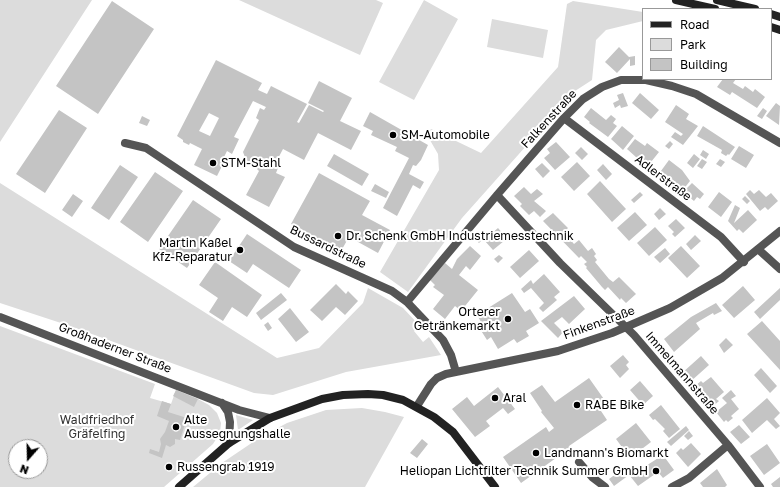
<!DOCTYPE html>
<meta charset="utf-8">
<style>
body{margin:0}
#map{position:relative;width:780px;height:487px;overflow:hidden;background:#fff;font-family:"Golos Text",sans-serif}
canvas{display:block}
.legend{position:absolute;left:642px;top:8px;width:130px;height:72px;box-sizing:border-box;background:#fff;border:1px solid #999;margin:0;padding:5px 7px;list-style:none;font-size:12px;color:#000}
.legend li{display:flex;align-items:center;gap:8px;height:20px}
.legend b{width:20px;border:1px solid #999}
.north{position:absolute;left:8px;top:439px;width:40px;height:40px;box-sizing:border-box;background:#fff;border:1px solid #999;border-radius:50%;rotate:200deg;font-size:11px;font-weight:700;line-height:16px;text-align:center;color:#000}
.north::after{content:'';display:block;margin:auto;width:14px;height:18px;background:#000;clip-path:polygon(50% 0,100% 100%,50% 72%,0 100%)}
</style>
<div id="map">
<canvas width="780" height="487"></canvas>
<ul class="legend">
<li><b style="height:5px;background:#222"></b>Road</li>
<li><b style="height:11px;background:#dcdcdc"></b>Park</li>
<li><b style="height:11px;background:#c4c4c4"></b>Building</li>
</ul>
<div class="north">N</div>
</div>
<script>
const g = document.querySelector('canvas').getContext('2d');
g.lineJoin = 'round';
function fill(path, color) {
  g.fillStyle = color;
  g.fill(path, 'evenodd');
}
function shape(rows) {
  const path = new Path2D();
  for (const r of rows) {
    path.moveTo(r[0], r[1]);
    for (let i = 2; i < r.length; i += 2) path.lineTo(r[i], r[i + 1]);
  }
  return path;
}
function stroke(path, color, width, dash) {
  g.strokeStyle = color;
  g.lineWidth = width;
  g.lineCap = dash ? 'butt' : 'round';
  g.setLineDash(dash || []);
  g.stroke(path);
}
function write(font, color, halo, rows, align = 'center') {
  g.font = font + ' "Golos Text",sans-serif';
  g.lineWidth = 4;
  g.setLineDash([]);
  g.textBaseline = 'middle';
  g.strokeStyle = halo;
  g.fillStyle = color;
  for (const [text, x, y, turn = 0] of rows) {
    g.save();
    g.translate(x, y);
    g.rotate((+turn || 0) * Math.PI / 180);
    g.textAlign = isNaN(turn) ? turn : align;
    if (halo) g.strokeText(text, 0, 0);
    g.fillText(text, 0, 0);
    g.restore();
  }
}
fill(shape([
 [0,0,92,0,0,142],
 [239,0,376,0,383,3,360,55],
 [424,0,458,19,414,100,379,82],
 [573,1,643,12,643,21,606,30,596,40,592,80,575,91,462,218,408,292,380,272,439,170,438,154,427,135,431,129,481,153,558,67,567,4],
 [492,19,548,30,543,58,487,47],
 [0,183,277,358,319,348,363,303,368,288,403,308,420,326,414,331,423,342,429,337,441,355,346,372,273,395,254,393,67,325,0,303],
 [0,326,155,384,150,398,171,404,176,390,198,399,209,405,217,413,221,423,220,433,213,444,164,487,0,487],
 [16,447,40,447,40,471,16,471],
 [362,408,385,412,404,417,365,487,193,487,222,463,259,438,287,423,326,410],
 [236,415,253,420,238,430]
]), '#dcdcdc');
fill(shape([
 [112,1,154,29,98,114,56,86],
 [619,47,629,57,635,56,635,65,630,66,630,59,617,73,605,62],
 [216,60,262,83,258,90,267,94,271,86,307,104,297,122,299,123,309,105,323,112,324,111,308,103,319,81,352,98,340,121,361,131,351,150,318,133,304,160,283,149,274,166,278,168,276,173,285,177,269,207,246,195,259,171,257,169,258,166,246,160,243,152,259,120,256,118,260,108,264,110,266,107,253,101,234,137,239,139,232,154,227,151,224,157,226,158,217,176,194,165,202,149,190,143,189,145,183,142,183,140,177,136],
 [209,113,219,118,210,136,199,131],
 [723,79,736,79,733,83,743,89,745,86,753,92,755,89,765,97,757,108,732,92,730,95,717,87],
 [623,93,628,106,621,108,620,105,615,108,613,103,619,100,617,95],
 [640,93,659,110,651,119,632,103],
 [776,103,780,106,779,125,766,116],
 [676,105,689,114,686,119,698,126,683,145,671,137,675,132,681,136,683,134,665,122],
 [591,108,606,120,611,115,616,119,613,123,617,126,608,137,589,123,590,122,584,117],
 [763,108,767,111,762,119,757,116],
 [59,110,87,128,45,193,16,174],
 [370,112,428,145,421,160,416,166,413,165,409,174,424,182,420,189,413,185,397,216,383,208,409,158,395,151,397,147,371,135,373,131,363,126],
 [142,116,150,120,147,126,139,123],
 [622,126,634,136,623,150,611,139],
 [703,126,735,147,729,155,728,154,726,156,721,153,722,150,697,136],
 [635,139,645,146,647,143,659,152,647,167,627,149],
 [670,141,673,144,669,149,665,146],
 [556,142,570,157,555,170,544,158,550,153,547,149],
 [739,146,754,155,746,168,731,159],
 [581,147,588,154,582,160,575,153],
 [703,150,709,154,706,159,700,155],
 [334,154,369,174,362,186,327,166],
 [694,154,700,159,693,168,687,163],
 [702,159,707,162,702,169,697,166],
 [720,159,725,162,721,167,716,164],
 [669,160,682,170,690,181,682,191,658,175],
 [577,162,590,176,574,191,561,177],
 [542,163,550,171,543,178,535,169],
 [603,164,612,174,606,180,597,170],
 [120,165,138,177,109,220,91,208],
 [155,172,183,191,148,242,120,222],
 [319,173,370,201,362,215,390,230,378,253,349,237,341,251,291,224],
 [600,181,626,209,612,222,587,194],
 [692,183,704,194,700,199,697,197,694,201,683,192],
 [375,184,389,192,386,198,371,191],
 [524,187,531,194,537,189,543,194,534,201,546,211,540,217,534,211,529,215,520,206,522,204,514,196],
 [750,190,754,194,759,190,766,197,771,193,778,201,768,210,765,207,760,211,746,194],
 [640,192,643,195,634,203,631,200],
 [719,192,732,202,721,217,708,207],
 [73,194,83,201,72,217,62,210],
 [745,196,750,201,747,204,742,199],
 [193,200,221,219,187,268,159,249],
 [735,205,740,208,734,223,748,210,757,220,743,233,739,229,737,231,728,221],
 [660,208,666,214,659,220,654,214],
 [635,212,647,225,629,241,617,228],
 [553,213,568,228,565,231,569,235,567,236,574,244,579,240,588,251,592,248,596,254,594,256,597,260,595,262,609,279,613,282,619,277,636,294,626,303,621,298,620,300,608,287,605,290,602,287,586,268,587,267,584,264,587,262,581,256,579,258,543,221],
 [676,219,685,228,675,237,672,234,674,232,668,226],
 [655,227,667,240,649,256,637,243],
 [498,228,504,235,501,237,504,241,493,250,484,240],
 [479,232,484,238,479,243,473,237],
 [247,234,301,270,289,288,253,264,247,273,229,261],
 [695,235,701,241,691,250,686,244],
 [470,246,481,256,470,270,466,266,459,275,478,290,461,311,455,306,445,319,433,309,444,295,433,287,435,285,430,280,445,263,452,269,457,259],
 [681,246,700,266,687,278,668,258],
 [665,248,670,254,660,263,654,257],
 [529,250,539,261,520,278,510,267],
 [499,255,503,258,498,263,494,259],
 [215,262,262,295,247,317,232,307,223,321,209,312,218,298,199,285],
 [544,274,560,292,554,297,557,300,543,312,539,308,544,303,531,288,524,293,521,289,531,280,533,284],
 [336,284,346,294,348,291,358,301,345,315,336,307,322,321,310,310],
 [743,286,755,300,734,318,722,305],
 [780,288,780,300,760,319,754,312],
 [281,293,287,300,261,320,256,313],
 [512,293,525,312,530,309,539,323,526,331,529,336,517,343,514,339,498,349,491,337,487,340,480,329,484,327,477,315],
 [574,296,585,309,569,324,562,317,554,323,563,332,558,338,541,321],
 [716,303,722,311,714,315,713,313,696,323,700,329,674,352,664,339,691,317],
 [290,308,309,332,296,342,278,319],
 [762,321,780,341,780,370,747,334],
 [268,322,272,328,268,331,264,325],
 [726,338,733,345,724,353,719,345],
 [623,355,629,362,626,365,629,369,620,378,610,366],
 [701,356,709,365,690,382,682,373],
 [761,368,777,386,770,393,754,375],
 [711,377,724,392,716,399,719,401,711,408,694,387,701,381,703,383],
 [589,378,606,402,599,408,607,420,569,446,570,448,521,483,503,457,546,427,549,432,554,428,541,412,542,411,530,393,542,385,555,402],
 [640,381,653,396,643,405,630,390],
 [498,387,515,409,508,414,503,408,486,421,490,426,475,437,452,409,467,397,474,406],
 [176,390,198,399,194,407,173,396],
 [731,390,736,396,731,399,739,409,731,416,733,418,728,422,726,420,724,422,716,412,727,403,722,398],
 [767,398,780,413,774,419,780,426,776,429,767,420,752,433,742,420],
 [162,401,171,404,168,412,187,418,180,440,175,439,175,444,170,447,166,445,162,458,149,453,150,449,159,452,161,444,160,439,165,432,169,421,157,416],
 [661,405,680,429,669,438,663,431,665,429,655,419,653,420,649,415],
 [636,423,651,442,630,458,616,439],
 [739,425,750,437,741,444,730,432],
 [686,426,689,430,671,446,667,442],
 [689,431,693,436,688,440,684,436],
 [422,439,428,444,417,458,410,453],
 [691,443,701,454,688,467,676,453,681,448,683,450],
 [767,444,780,463,764,475,750,456],
 [663,455,674,470,663,478,658,472,638,486,630,476],
 [624,468,629,475,614,486,609,479],
 [717,469,727,485,725,487,703,487,700,483],
 [780,477,780,487,773,487,771,484]
]), '#c4c4c4');
stroke(shape([
 [564,118,721,237,744,262],
 [125,143,146,148,294,247,392,291,407,302,443,340,451,355,456,372],
 [497,195,560,263,634,335,728,445,760,487],
 [759,250,780,269],
 [407,302,497,195,564,118,583,99,602,87,621,80,646,80,672,86,696,94,780,143],
 [0,317,239,410,270,418],
 [222,403,228,412,230,422,229,443],
 [417,406,431,384,437,378,446,374,558,351,612,333,670,308,722,278,780,231],
 [579,462,592,477,605,487],
 [672,487,689,478,728,445]
]), '#555', 8);
stroke(shape([
 [676,0,715,9],
 [717,0,755,9],
 [771,14,780,17],
 [771,27,780,30],
 [179,487,229,443,270,418,322,399,343,395,368,394,383,395,403,400,434,417,453,432,495,487]
]), '#222', 8);
for (const [x, y, r, color] of [
 [393,135,4,"#000"],
 [213,163,4,"#000"],
 [338,236,4,"#000"],
 [240,250,4,"#000"],
 [508,319,4,"#000"],
 [495,398,4,"#000"],
 [577,405,4,"#000"],
 [176,427,4,"#000"],
 [536,453,4,"#000"],
 [169,467,4,"#000"],
 [656,471,4,"#000"]
]) {
  const dot = new Path2D();
  dot.arc(x, y, r, 0, 2 * Math.PI);
  g.fillStyle = color;
  g.fill(dot);
  stroke(dot, '#fff', 1.5);
}
write('12px', '#000', '#fff', [
 ["Falkenstraße",549,119,-47],
 ["Adlerstraße",663,178,37],
 ["Bussardstraße",328,247,26],
 ["Finkenstraße",599,323,-20],
 ["Großhaderner Straße",115,348,21],
 ["Immelmannstraße",682,373,49]
]);
write('12px', '#000', '#fff', [
 ["SM-Automobile",401,135],
 ["STM-Stahl",221,163],
 ["Dr. Schenk GmbH Industriemesstechnik",346,236],
 ["Martin Kaßel",232,243,"right"],
 ["Kfz-Reparatur",232,257,"right"],
 ["Orterer",500,312,"right"],
 ["Getränkemarkt",500,326,"right"],
 ["Aral",503,398],
 ["RABE Bike",585,405],
 ["Alte",184,420],
 ["Aussegnungshalle",184,434],
 ["Landmann's Biomarkt",544,453],
 ["Russengrab 1919",177,467],
 ["Heliopan Lichtfilter Technik Summer GmbH",648,471,"right"]
], 'left');
write('12px', '#333', '#fff', [
 ["Waldfriedhof",97,420],
 ["Gräfelfing",97,434]
]);
</script>
